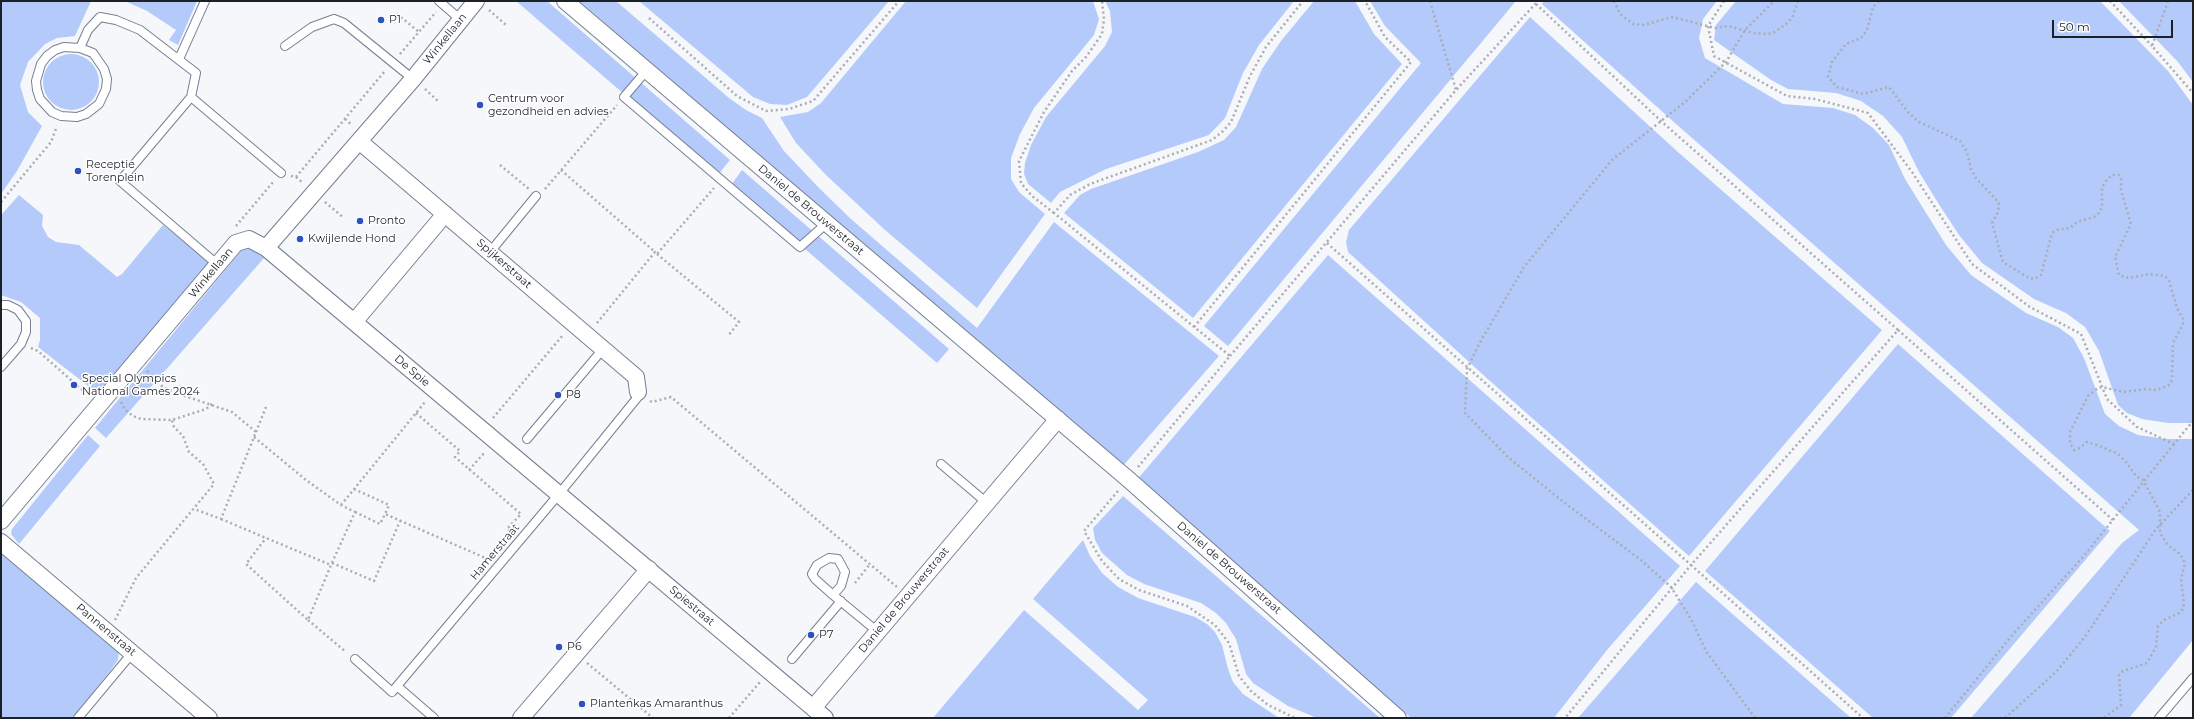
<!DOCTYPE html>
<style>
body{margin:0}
#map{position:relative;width:2194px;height:719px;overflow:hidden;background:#f5f7fb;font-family:Montserrat,sans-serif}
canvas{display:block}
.frame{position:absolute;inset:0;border:2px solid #1c2027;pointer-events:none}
.scale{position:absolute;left:2052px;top:20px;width:121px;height:18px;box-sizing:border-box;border:2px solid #1c2027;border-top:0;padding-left:5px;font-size:12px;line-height:14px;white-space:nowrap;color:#1c2027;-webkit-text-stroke:3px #fff;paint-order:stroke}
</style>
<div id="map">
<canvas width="2194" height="719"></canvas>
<div class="frame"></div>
<div class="scale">50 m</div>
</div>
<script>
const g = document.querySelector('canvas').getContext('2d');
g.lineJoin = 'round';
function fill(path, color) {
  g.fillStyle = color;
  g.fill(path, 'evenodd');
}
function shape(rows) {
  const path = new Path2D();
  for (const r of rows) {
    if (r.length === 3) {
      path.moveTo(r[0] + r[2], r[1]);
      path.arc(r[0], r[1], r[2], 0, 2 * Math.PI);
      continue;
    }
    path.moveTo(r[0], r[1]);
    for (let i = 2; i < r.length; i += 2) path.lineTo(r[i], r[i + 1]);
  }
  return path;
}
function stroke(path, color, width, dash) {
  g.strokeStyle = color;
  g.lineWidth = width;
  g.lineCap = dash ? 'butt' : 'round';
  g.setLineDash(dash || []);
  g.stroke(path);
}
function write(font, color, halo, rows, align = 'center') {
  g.font = font + ' Montserrat,sans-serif';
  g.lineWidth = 3;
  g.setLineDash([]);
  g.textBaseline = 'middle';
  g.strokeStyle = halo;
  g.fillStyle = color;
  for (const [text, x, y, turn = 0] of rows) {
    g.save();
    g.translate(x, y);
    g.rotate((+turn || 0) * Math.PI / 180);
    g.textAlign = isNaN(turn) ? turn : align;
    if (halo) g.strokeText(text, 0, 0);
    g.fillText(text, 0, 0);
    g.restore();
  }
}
fill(shape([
 [1,1,91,1,75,36,57,38,45,44,28,62,20,85,28,112,42,126,17,171,1,194],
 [125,1,197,1,178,45,169,40,176,30,147,11],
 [516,1,547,1,730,160,718,175],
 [579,1,616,1,729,98,746,110,762,118,784,151,818,187,851,219,977,328,1054,222,1219,356,1122,467],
 [639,1,889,1,807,97,787,105,770,104,753,97],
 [906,1,1093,1,1099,19,1094,35,1034,108,1020,134,1011,158,1011,179,1019,192,1045,214,977,308,885,230,826,175,796,143,780,117,808,112,821,103],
 [1105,1,1294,1,1259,45,1243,73,1225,118,1209,135,1106,169,1060,192,1051,203,1028,184,1024,174,1025,163,1031,145,1046,117,1105,46,1112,32,1110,11],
 [1314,1,1355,1,1374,34,1402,64,1193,318,1064,213,1080,195,1091,189,1198,152,1224,140,1236,127,1262,69,1281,41],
 [1370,1,1516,1,1228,346,1204,326,1421,63,1385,26],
 [1544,1,1717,1,1703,19,1699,38,1705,58,1783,104,1833,108,1855,115,1873,128,1889,145,1905,179,1946,245,1971,275,2026,313,2058,327,2073,338,2084,358,2105,414,2119,426,2138,435,2167,439,2193,439,2193,640,2129,718,1971,718,2122,543,2139,530,1675,123,1542,4],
 [1736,1,2100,1,2168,71,2193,105,2193,423,2168,423,2142,419,2127,413,2118,405,2099,351,2085,327,2066,313,2034,299,1982,263,1959,235,1940,206,1919,172,1902,137,1883,116,1861,101,1836,93,1788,89,1771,80,1714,40,1716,25],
 [2119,1,2193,1,2193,82,2178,62],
 [1530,17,1679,153,1882,330,1689,556,1490,381,1348,252,1346,242,1349,230],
 [71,82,28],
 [742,170,949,349,937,363,731,185],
 [19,195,43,215,42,226,48,237,56,242,79,245,117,277,122,274,163,225,210,263,101,396,38,347,40,340,40,318,21,302,1,295,1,215],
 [245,246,250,247,264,258,106,438,95,428],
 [1328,255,1680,566,1607,650,1554,718,1411,718,1136,481],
 [1898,344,2110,531,1951,718,1873,718,1705,571],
 [88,435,100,446,19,544,11,534,12,529],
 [1123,496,1194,557,1380,718,1317,718,1288,706,1253,683,1246,674,1236,639,1226,623,1216,613,1201,603,1144,584,1127,575,1102,553,1095,540,1093,528],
 [1083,540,1090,556,1102,573,1118,587,1138,598,1195,617,1207,624,1215,632,1222,645,1228,669,1233,682,1243,694,1279,718,933,718,1024,610,1138,710,1148,700,1033,599],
 [1,551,119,650,118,660,107,675,72,718,1,718],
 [1696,582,1851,718,1578,718]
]), '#b4cafb');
const service = shape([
 [439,1,461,20],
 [285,46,312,27,334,19,344,23,413,79],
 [80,48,64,47,55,50,47,56,41,64,36,81,37,90,40,99,52,112,61,116,77,117,86,114,99,104,106,89,107,79,104,69,93,53,80,48,88,30,100,17,116,20,140,30,196,73,191,97,281,173],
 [179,59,205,1],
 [647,70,624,97,800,247,827,223],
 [191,97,120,181,218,265],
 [490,252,536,196],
 [1,305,8,305,18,310,26,321,26,332,21,344,1,367],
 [527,439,603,349],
 [941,464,987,503],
 [833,595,815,579,812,574,817,565,829,558,838,559,845,572,841,586,833,595,878,632],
 [355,659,392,692,397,686],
 [792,659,841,601],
 [78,718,133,652],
 [434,718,397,686,559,494,637,398,638,392],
 [2159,718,2193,678]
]);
const minor = shape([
 [565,1,1128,479,1398,718],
 [359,141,636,377,638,392],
 [266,248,825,718],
 [354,322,445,214],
 [1,521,236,243,249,239,266,248,413,79,476,1],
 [1,542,209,718],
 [813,708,1058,419],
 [521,718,649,569]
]);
stroke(service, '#767f92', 10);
stroke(minor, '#767f92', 18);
stroke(shape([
 [1430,1,1456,90],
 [1614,1,1620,14,1633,24,1644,25,1672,17,1715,28,1728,26,1753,33,1767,34,1773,33,1786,24,1792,18,1798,1],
 [1724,1,1708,26,1714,56,1787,96,1815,99,1868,113,1912,172,1972,264,2030,307,2081,334,2107,399,2137,427,2174,444,2193,421],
 [1884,1,1879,1,1873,7,1867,30,1861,38,1846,44,1832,62,1828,77,1837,87,1863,94,1889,87,1908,112,1919,122,1960,141,1967,152,1971,169,1976,178,1999,203,1998,212,1992,223,2003,262,2029,278,2034,279,2041,275,2052,233,2057,230,2070,228,2077,222,2094,217,2099,213,2102,207,2102,187,2106,181,2112,175,2119,175,2121,178,2121,190,2131,224,2115,257,2119,275,2129,278,2149,274,2165,276,2169,281,2177,308,2183,319,2183,324,2173,343,2172,380,2169,385,2157,390,2146,389,2124,392,2102,387,2098,388,2088,396,2070,432,2070,443,2074,450,2080,448,2087,442,2100,446,2118,454,2126,462,2136,476,2143,480,2160,512,2160,533,2167,544,2181,555,2185,564,2181,579,2184,604,2182,610,2179,613,2164,620,2158,626,2156,647,2147,663,2123,671,2119,675,2121,705,2104,718],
 [2110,1,2152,46],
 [2168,1,2152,46,2193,93],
 [1536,4,1661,121,1898,330,1691,565,1863,718],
 [489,10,506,25],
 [397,14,419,32],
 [649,18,737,96,766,111,789,109,813,101,899,1],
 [400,54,436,12],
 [425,89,439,102],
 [345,119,352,125],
 [500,165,529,189],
 [561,170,655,252],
 [291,176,296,177,385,71],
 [296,177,303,183],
 [545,189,617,105],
 [1,202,51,142,57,126],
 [325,202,344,218],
 [1054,213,1032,196,1021,183,1019,161,1044,112,1072,71,1086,57,1102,34,1104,19,1102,1],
 [236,226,274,181],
 [1327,243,1691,565,1565,718],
 [657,254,739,322,728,336],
 [597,323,655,252,657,254,714,188],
 [1194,327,1411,62,1385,37,1365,1],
 [1898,330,2113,520],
 [31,348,38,351,88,395],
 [1230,356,1456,90,1538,1],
 [147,371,163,387,179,394,232,412,256,432,221,519,194,509],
 [650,401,652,402,671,397,897,587],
 [121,402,125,410,133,416,141,419,172,420,206,409,212,404],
 [416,413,460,451,455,457,521,514,507,529,512,533],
 [493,418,563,335],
 [256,432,266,407],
 [254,437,306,480,341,505,355,512,331,565],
 [1138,467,1230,356,1054,213,1070,195,1090,184,1212,140,1222,132,1231,122,1250,76,1266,47,1303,1],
 [469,470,485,452],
 [354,489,389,505,385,514],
 [1118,491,1084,531,1102,561,1119,579,1139,590,1187,606,1215,625,1229,643,1239,676,1251,691,1268,705,1295,718],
 [341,505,425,402],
 [355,512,380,524,385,514,490,560],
 [221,519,266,538,331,565,308,620,246,564,266,538],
 [332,563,374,581,400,521],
 [855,583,870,564],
 [115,620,136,578,214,484,203,464,189,452,183,436,174,427,172,420],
 [308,620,346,652],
 [587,663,653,718],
 [729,718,760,682],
 [1755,718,1706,651,1691,619,1671,587,1641,560,1566,504,1509,458,1465,413,1467,369,1479,344,1524,267,1612,160,1685,102,1726,62,1745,30,1774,1],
 [1945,718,2014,633,2083,557,2174,444],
 [2005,718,2056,672,2085,637,2156,529,2193,490]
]), '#a9acb1', 2.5, [2, 3]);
stroke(service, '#fff', 8);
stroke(minor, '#fff', 16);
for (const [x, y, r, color] of [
 [381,20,4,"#2d51c0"],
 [480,105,4,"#2d51c0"],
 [78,171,4,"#2d51c0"],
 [360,221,4,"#2d51c0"],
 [300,239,4,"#2d51c0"],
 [74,385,4,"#2d51c0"],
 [558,395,4,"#2d51c0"],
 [811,635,4,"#2d51c0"],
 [559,647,4,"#2d51c0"],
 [582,704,4,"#2d51c0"]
]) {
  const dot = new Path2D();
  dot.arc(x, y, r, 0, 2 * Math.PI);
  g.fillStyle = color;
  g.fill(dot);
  stroke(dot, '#fff', 1.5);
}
write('11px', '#1c2027', '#fff', [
 ["P1",389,20],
 ["Centrum voor",488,99],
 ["gezondheid en advies",488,112],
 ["Receptie",86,165],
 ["Torenplein",86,178],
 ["Pronto",368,221],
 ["Kwijlende Hond",308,239],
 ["Special Olympics",82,379],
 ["National Games 2024",82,392],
 ["P8",566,395],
 ["P7",819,635],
 ["P6",567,647],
 ["Plantenkas Amaranthus",590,704]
], 'left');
write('11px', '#1c2027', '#fff', [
 ["Winkellaan",445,39,-51],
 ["Daniel de Brouwerstraat",811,210,40],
 ["Spijkerstraat",504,264,41],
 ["Winkellaan",211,273,-50],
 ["De Spie",412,371,40],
 ["Hamerstraat",495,552,-50],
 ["Daniel de Brouwerstraat",1229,568,41],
 ["Daniel de Brouwerstraat",904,600,-50],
 ["Spiestraat",692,606,40],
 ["Pannenstraat",106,630,40]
]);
</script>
